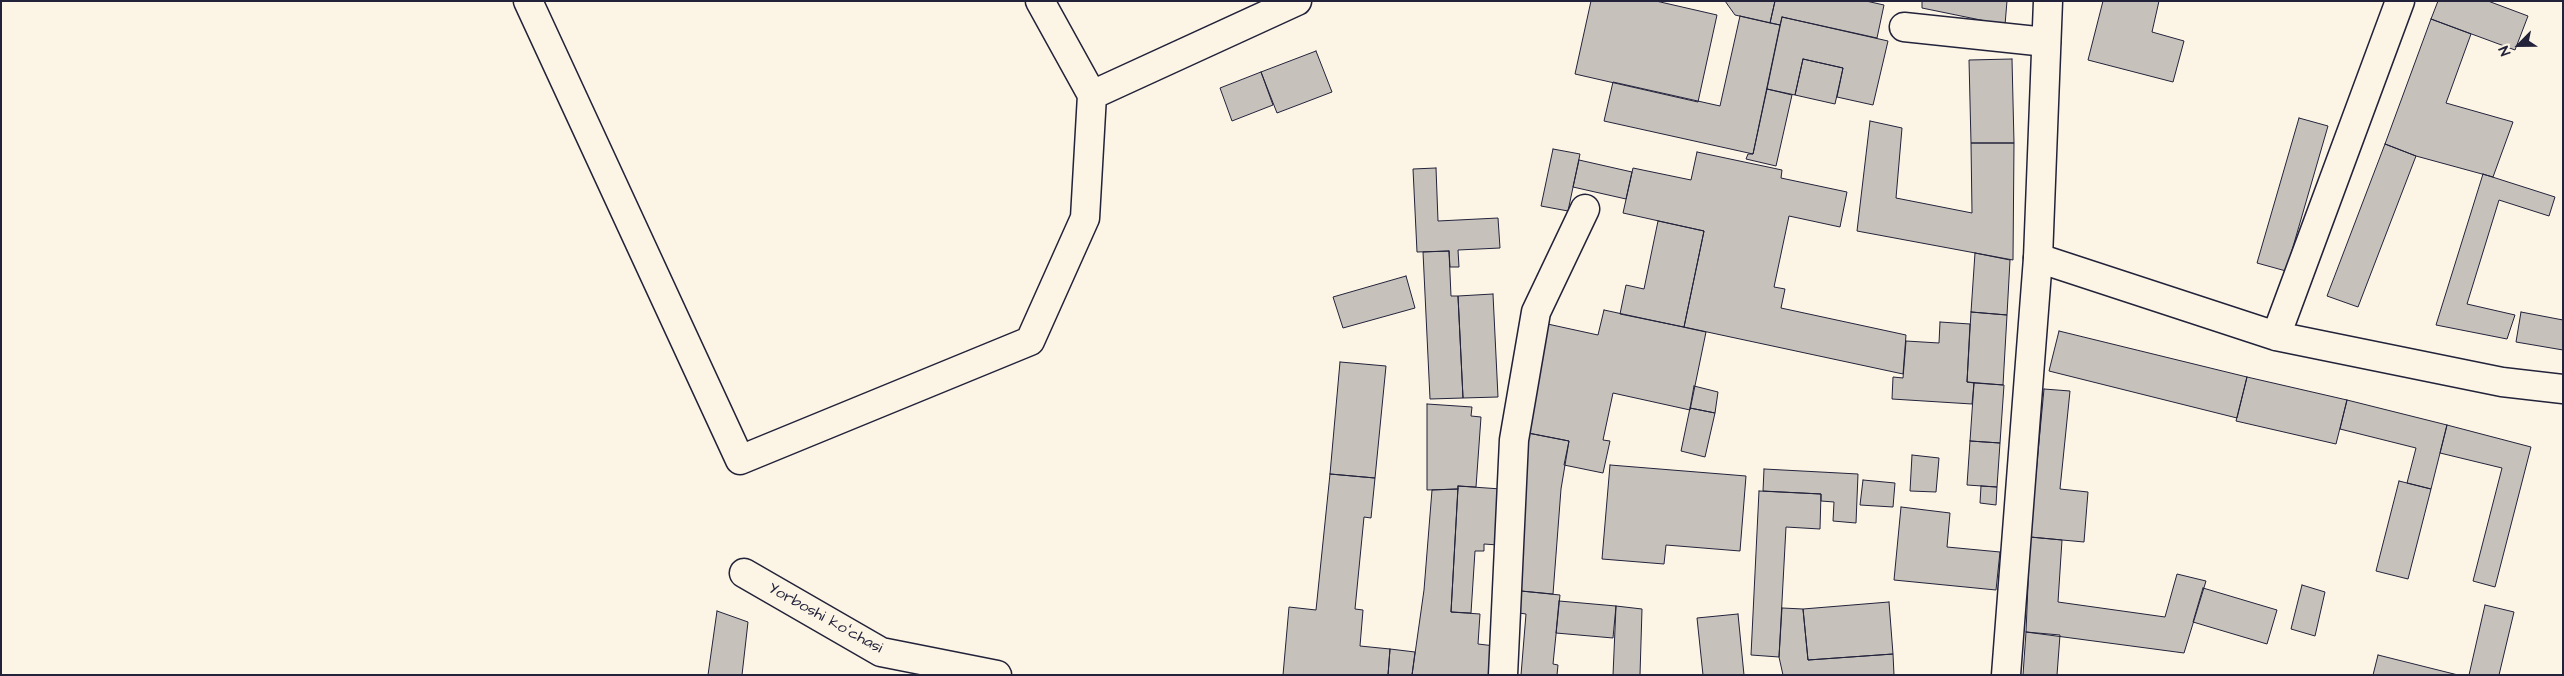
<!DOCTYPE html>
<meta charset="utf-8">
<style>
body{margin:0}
#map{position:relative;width:2564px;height:676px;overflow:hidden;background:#fcf5e5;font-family:"Architects Daughter",sans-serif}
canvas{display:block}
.frame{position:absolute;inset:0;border:2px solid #22223b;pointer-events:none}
.north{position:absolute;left:2494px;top:20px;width:50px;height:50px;-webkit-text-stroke:4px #fcf5e5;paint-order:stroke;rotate:247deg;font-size:14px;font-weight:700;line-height:20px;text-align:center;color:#22223b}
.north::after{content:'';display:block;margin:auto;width:18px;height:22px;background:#22223b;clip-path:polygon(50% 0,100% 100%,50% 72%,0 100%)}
</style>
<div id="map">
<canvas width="2564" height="676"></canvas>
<div class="frame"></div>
<div class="north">N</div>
</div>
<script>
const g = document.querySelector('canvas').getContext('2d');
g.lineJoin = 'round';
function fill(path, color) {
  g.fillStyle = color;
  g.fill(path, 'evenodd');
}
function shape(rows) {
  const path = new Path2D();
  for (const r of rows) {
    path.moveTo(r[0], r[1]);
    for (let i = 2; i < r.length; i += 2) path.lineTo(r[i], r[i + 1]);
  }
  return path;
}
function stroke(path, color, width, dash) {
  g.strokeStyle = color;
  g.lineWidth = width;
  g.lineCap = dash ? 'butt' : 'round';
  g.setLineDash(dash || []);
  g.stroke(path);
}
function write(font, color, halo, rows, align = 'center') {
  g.font = font + ' "Architects Daughter",sans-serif';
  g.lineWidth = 4;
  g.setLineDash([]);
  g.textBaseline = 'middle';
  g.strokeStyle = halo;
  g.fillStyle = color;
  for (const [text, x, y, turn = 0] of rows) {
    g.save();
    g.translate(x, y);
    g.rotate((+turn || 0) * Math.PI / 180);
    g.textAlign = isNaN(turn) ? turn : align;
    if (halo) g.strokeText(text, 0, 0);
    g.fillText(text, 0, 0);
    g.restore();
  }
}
const building = shape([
 [1591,1,1656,1,1717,15,1698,102,1575,74,1591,1],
 [1725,1,1775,1,1770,23,1735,15,1725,1],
 [1775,1,1866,1,1884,5,1877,38,1782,17,1780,25,1770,23,1775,1],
 [1922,1,2007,1,2005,25,1922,8,1922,1],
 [2103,1,2159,1,2152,32,2184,41,2173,82,2088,60,2103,1],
 [2438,1,2488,1,2528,16,2515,50,2431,19,2438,1],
 [1740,16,1780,25,1753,154,1604,121,1613,82,1720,106,1740,16],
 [1782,17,1888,41,1873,105,1837,97,1843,68,1803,59,1795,95,1767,89,1782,17],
 [2431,19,2471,34,2446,103,2513,122,2493,177,2416,156,2385,144,2431,19],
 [1316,51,1332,92,1277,113,1261,72,1316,51],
 [1803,59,1843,68,1835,104,1795,95,1803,59],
 [2012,59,2014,143,1971,143,1969,60,2012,59],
 [1261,72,1273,105,1232,121,1220,88,1261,72],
 [1767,89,1792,95,1776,166,1746,159,1748,154,1753,154,1767,89],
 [2299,118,2328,126,2286,271,2257,263,2299,118],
 [1870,121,1902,128,1896,198,1972,213,1971,143,2014,143,2013,260,1857,231,1870,121],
 [2385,144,2416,156,2358,307,2327,296,2385,144],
 [1553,149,1580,154,1568,211,1541,206,1553,149],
 [1697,152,1782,170,1781,178,1847,192,1840,227,1789,216,1774,287,1785,289,1781,308,1906,335,1903,374,1684,327,1704,231,1623,213,1633,168,1691,180,1697,152],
 [1579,160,1632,172,1626,199,1573,187,1579,160],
 [1436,168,1438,221,1498,218,1500,248,1458,250,1459,267,1450,267,1449,251,1417,252,1413,169,1436,168],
 [2483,174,2555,197,2549,216,2499,200,2467,304,2515,315,2507,339,2436,325,2483,174],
 [1658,221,1704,231,1684,327,1620,314,1626,285,1644,289,1658,221],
 [1449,251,1451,296,1458,296,1463,398,1430,399,1423,252,1449,251],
 [1975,253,2010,260,2007,315,1971,312,1975,253],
 [1406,276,1415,308,1343,328,1333,297,1406,276],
 [1493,294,1498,397,1463,398,1458,296,1493,294],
 [1604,310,1706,332,1690,410,1613,393,1603,440,1610,441,1603,473,1564,465,1569,441,1528,433,1543,323,1598,335,1604,310],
 [1971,312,2007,315,2003,385,1967,382,1971,312],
 [2521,312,2563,320,2563,350,2516,342,2521,312],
 [1940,322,1970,324,1967,382,1974,383,1972,404,1892,399,1893,377,1903,378,1906,341,1939,343,1940,322],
 [2059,331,2247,377,2237,418,2049,371,2059,331],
 [1340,362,1386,366,1375,478,1330,474,1340,362],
 [2247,377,2347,400,2336,444,2236,421,2247,377],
 [1974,383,2004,385,2000,443,1970,441,1974,383],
 [1694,386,1718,392,1715,413,1690,408,1694,386],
 [2044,389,2070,391,2060,489,2088,492,2084,542,2030,537,2044,389],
 [2347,400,2447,425,2431,489,2407,483,2416,448,2340,429,2347,400],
 [1427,404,1472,407,1471,416,1481,417,1476,487,1458,486,1458,489,1427,490,1427,404],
 [1690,408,1715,413,1705,457,1681,451,1690,408],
 [2447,425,2531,447,2495,587,2473,581,2502,468,2440,453,2447,425],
 [1528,433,1569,441,1561,489,1553,594,1521,591,1521,484,1528,433],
 [1970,441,2000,443,1997,487,1967,485,1970,441],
 [1912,455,1939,458,1936,492,1910,491,1912,455],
 [1610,465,1746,476,1740,551,1666,545,1664,564,1602,559,1610,465],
 [1764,469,1858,474,1856,523,1833,521,1834,502,1821,501,1821,494,1763,491,1764,469],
 [1330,474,1375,478,1371,518,1364,517,1355,609,1363,610,1360,646,1390,649,1388,675,1283,675,1289,607,1316,610,1330,474],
 [1863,480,1895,483,1893,507,1860,505,1863,480],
 [2399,481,2431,489,2408,579,2376,571,2399,481],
 [1458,486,1501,489,1498,545,1484,544,1484,551,1475,551,1471,613,1451,612,1458,486],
 [1981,486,1997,487,1996,505,1980,503,1981,486],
 [1458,489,1451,612,1480,614,1478,644,1495,646,1493,675,1412,675,1424,590,1432,490,1458,489],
 [1759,491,1821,494,1820,529,1786,527,1779,657,1751,655,1759,491],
 [1901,507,1950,513,1947,547,2000,552,1996,590,1894,580,1901,507],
 [2030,537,2062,540,2058,602,2165,617,2177,574,2206,581,2184,653,2026,632,2030,537],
 [2302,585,2325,592,2315,636,2291,629,2302,585],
 [2203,588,2277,610,2267,644,2193,622,2203,588],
 [1521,591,1560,595,1553,664,1558,665,1557,675,1521,675,1526,614,1519,613,1521,591],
 [1559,601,1616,606,1613,638,1556,633,1559,601],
 [1889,602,1893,654,1808,660,1803,609,1889,602],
 [2485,605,2514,612,2499,675,2469,675,2485,605],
 [1616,606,1642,609,1640,675,1613,675,1616,606],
 [1782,608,1803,609,1808,660,1893,654,1894,675,1783,675,1779,657,1782,608],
 [717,611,748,622,742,675,708,675,717,611],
 [1738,614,1744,675,1703,675,1697,618,1738,614],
 [2026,632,2060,635,2057,675,2023,675,2026,632],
 [1390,649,1415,652,1412,675,1388,675,1390,649],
 [2378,655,2458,675,2373,675,2378,655]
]);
fill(building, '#c6c1bb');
stroke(building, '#22223b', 1);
const minor = shape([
 [528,1,740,460,1030,341,1085,218,1092,95,1040,1],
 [1904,27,2046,42],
 [1092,95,1297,1],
 [2038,258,2276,336,2502,382,2563,389],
 [2276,336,2400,1],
 [744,573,881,652,997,675],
 [1503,675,1514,440,1536,312,1585,209]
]);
const major = shape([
 [2006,675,2038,258,2048,1]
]);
stroke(minor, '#22223b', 31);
stroke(major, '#22223b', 31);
stroke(minor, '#fcf5e5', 28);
stroke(major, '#fcf5e5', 28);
write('16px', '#22223b', '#fcf5e5', [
 ["Yorboshi koʻchasi",825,619,29]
]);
</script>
